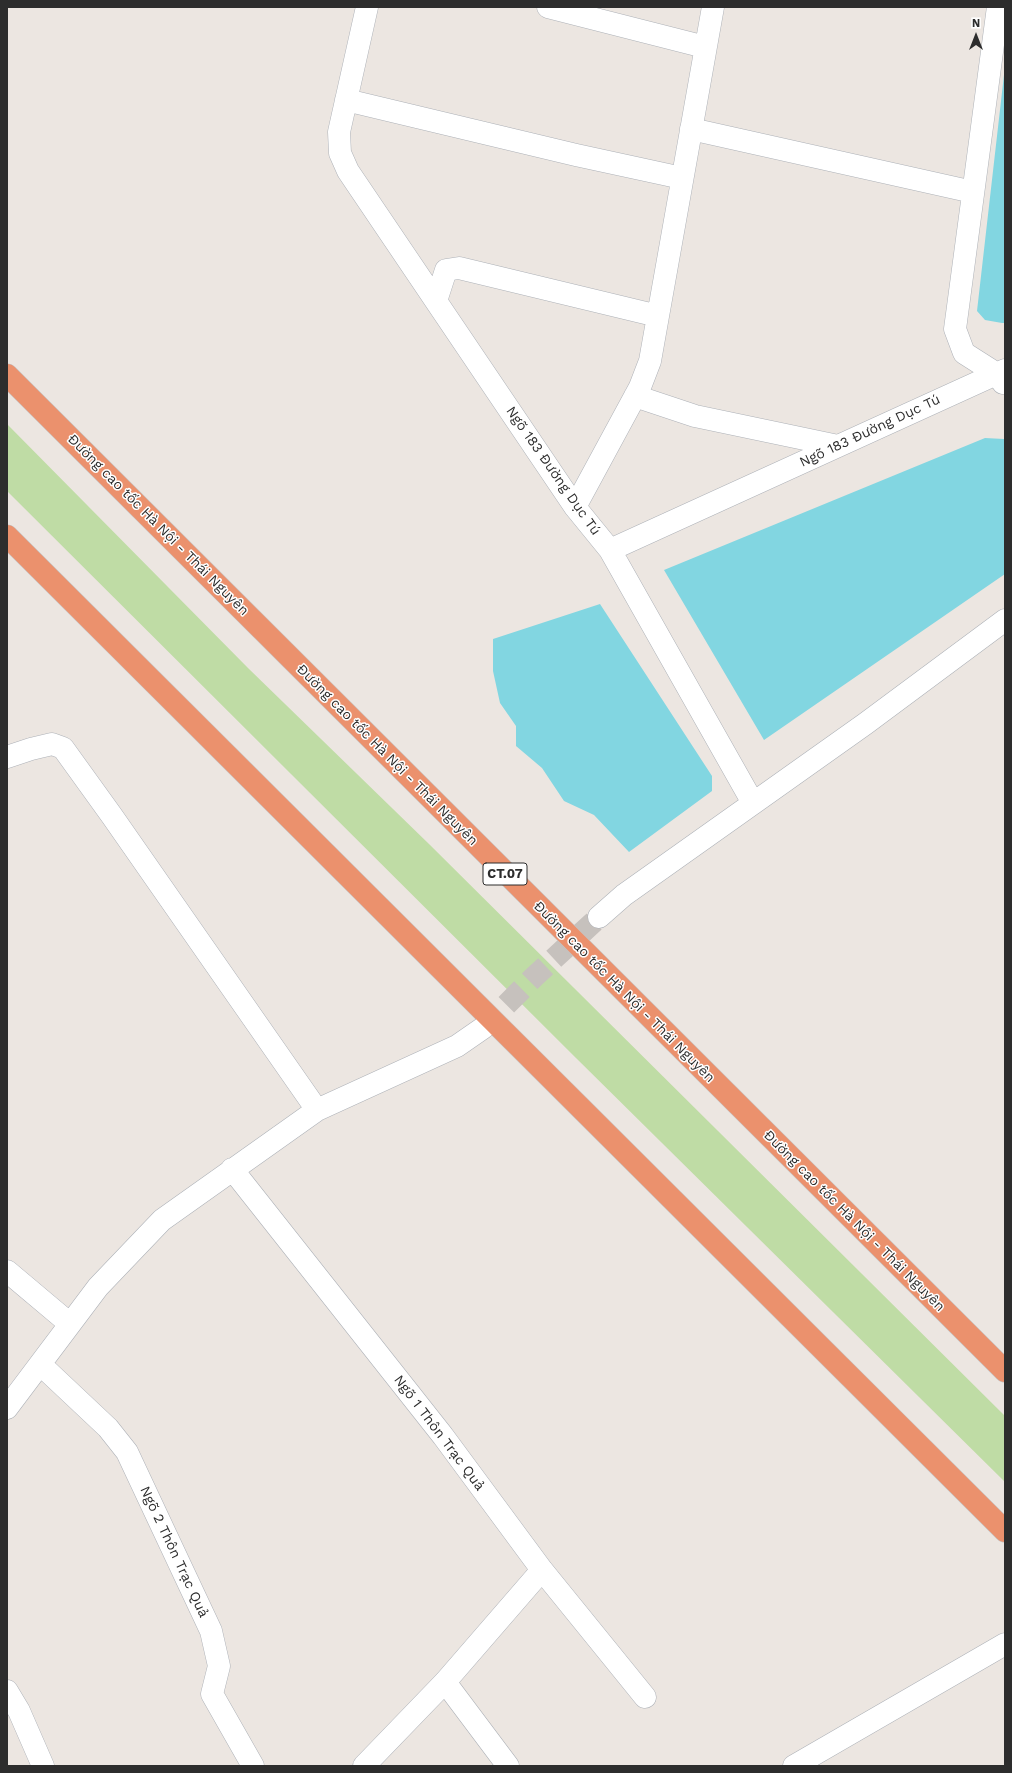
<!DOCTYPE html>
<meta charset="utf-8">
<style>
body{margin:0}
#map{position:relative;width:1012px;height:1773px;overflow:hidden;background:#ece6e1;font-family:"Work Sans",sans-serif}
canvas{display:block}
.frame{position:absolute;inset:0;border:8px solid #2d2d2d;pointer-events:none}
.north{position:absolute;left:956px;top:16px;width:40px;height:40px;-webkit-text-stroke:3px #fff;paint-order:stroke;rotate:0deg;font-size:11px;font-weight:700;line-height:16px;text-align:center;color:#2d2d2d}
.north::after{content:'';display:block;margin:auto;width:14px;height:18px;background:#2d2d2d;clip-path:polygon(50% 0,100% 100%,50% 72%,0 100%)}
</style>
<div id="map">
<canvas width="1012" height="1773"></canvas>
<div class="frame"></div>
<div class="north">N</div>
</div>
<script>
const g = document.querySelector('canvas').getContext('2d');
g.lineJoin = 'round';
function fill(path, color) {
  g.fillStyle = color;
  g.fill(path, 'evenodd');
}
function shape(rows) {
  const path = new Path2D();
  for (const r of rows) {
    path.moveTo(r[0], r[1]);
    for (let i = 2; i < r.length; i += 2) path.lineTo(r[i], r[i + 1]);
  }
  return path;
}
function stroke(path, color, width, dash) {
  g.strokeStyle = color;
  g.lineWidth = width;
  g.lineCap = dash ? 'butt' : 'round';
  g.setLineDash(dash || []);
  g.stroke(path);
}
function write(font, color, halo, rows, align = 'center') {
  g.font = font + ' "Work Sans",sans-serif';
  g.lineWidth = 3;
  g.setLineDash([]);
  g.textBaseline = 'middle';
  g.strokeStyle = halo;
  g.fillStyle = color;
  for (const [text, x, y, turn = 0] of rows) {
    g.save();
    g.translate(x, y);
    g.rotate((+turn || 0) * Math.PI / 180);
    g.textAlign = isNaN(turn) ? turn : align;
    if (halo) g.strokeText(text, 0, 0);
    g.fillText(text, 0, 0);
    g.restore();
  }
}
fill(shape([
 [7,424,248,668,429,844,1005,1416,1005,1482,576,1058,7,491]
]), '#bfdca5');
fill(shape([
 [1005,66,1005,323,1002,323,985,320,977,311],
 [985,438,1004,439,1005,442,1005,574,764,740,664,570],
 [600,604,712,776,712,791,629,852,594,815,564,801,542,768,516,746,516,726,500,703,493,671,493,639]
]), '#82d6e1');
stroke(shape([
 [483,1028,534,977,599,917]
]), '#c6c1bd', 22, [22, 11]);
const minor = shape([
 [367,7,339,132,340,153,348,171,575,507,610,550,1005,370],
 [548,7,705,47],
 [998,7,955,329,964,353,997,374,1003,383],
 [346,100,576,155,682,178],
 [691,129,973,192],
 [436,301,446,270,459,268,658,316],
 [635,396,695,416,838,446],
 [575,507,640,387,650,361,713,7],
 [610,550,753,803],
 [7,757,31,749,52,744,63,748,112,816,317,1110],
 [599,917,624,895,865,724,1005,620],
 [232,1169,443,1436,542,1570,645,1697],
 [7,1271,70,1324],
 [40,1364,108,1428,127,1452,211,1631,219,1666,212,1694,253,1766],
 [7,1408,98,1287,162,1220,317,1110,457,1046,483,1028],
 [445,1682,508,1766],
 [7,1691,19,1711,43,1766],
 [364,1766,445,1682,542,1570],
 [794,1766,1005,1644]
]);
const motorway = shape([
 [7,375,1005,1371],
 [7,536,1005,1531]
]);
stroke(minor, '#adb1b7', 23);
stroke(motorway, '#c4c4c4', 23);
stroke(minor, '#fff', 22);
stroke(motorway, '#eb916d', 22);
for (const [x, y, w] of [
 [505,874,44]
]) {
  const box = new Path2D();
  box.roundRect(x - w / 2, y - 11, w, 22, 3);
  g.fillStyle = '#fff';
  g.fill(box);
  stroke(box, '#2d2d2d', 1);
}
write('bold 13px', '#2d2d2d', null, [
 ["CT.07",505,874]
]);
write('14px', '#2d2d2d', '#fff', [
 ["Ngõ 183 Đường Dục Tú",870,431,-25],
 ["Ngõ 183 Đường Dục Tú",553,471,55],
 ["Đường cao tốc Hà Nội - Thái Nguyên",158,525,45],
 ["Đường cao tốc Hà Nội - Thái Nguyên",387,755,45],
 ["Đường cao tốc Hà Nội - Thái Nguyên",624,992,45],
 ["Đường cao tốc Hà Nội - Thái Nguyên",854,1221,45],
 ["Ngõ 1 Thôn Trạc Quả",439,1433,53],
 ["Ngõ 2 Thôn Trạc Quả",174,1552,65]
]);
</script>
